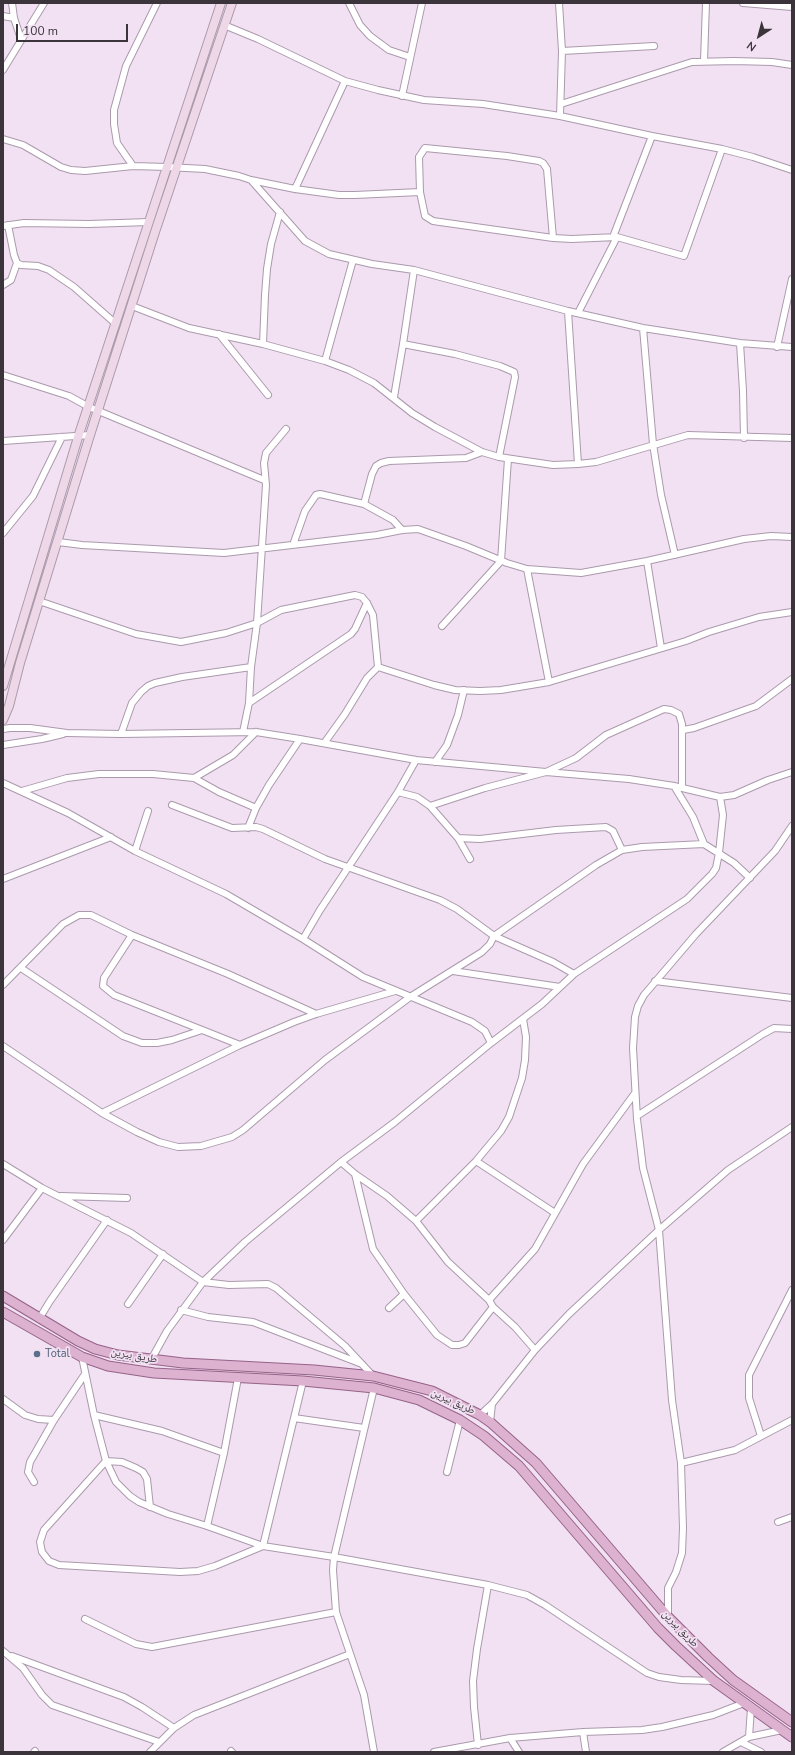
<!DOCTYPE html>
<meta charset="utf-8">
<style>
body{margin:0}
#map{position:relative;width:795px;height:1755px;overflow:hidden;background:#f2e1f3;font-family:"Nunito Sans",sans-serif}
canvas{display:block}
.frame{position:absolute;inset:0;border:4px solid #3b343b;pointer-events:none}
.north{position:absolute;left:739px;top:16px;width:40px;height:40px;-webkit-text-stroke:3px #f2e1f3;paint-order:stroke;rotate:216deg;font-size:11px;font-weight:700;line-height:16px;text-align:center;color:#3b343b}
.north::after{content:'';display:block;margin:auto;width:14px;height:18px;background:#3b343b;clip-path:polygon(50% 0,100% 100%,50% 72%,0 100%)}
.scale{position:absolute;left:16px;top:24px;width:112px;height:18px;box-sizing:border-box;border:2px solid #3b343b;border-top:0;padding-left:5px;font-size:12px;line-height:14px;white-space:nowrap;color:#3b343b;-webkit-text-stroke:3px #f2e1f3;paint-order:stroke}
</style>
<div id="map">
<canvas width="795" height="1755"></canvas>
<div class="frame"></div>
<div class="north">N</div>
<div class="scale">100 m</div>
</div>
<script>
const g = document.querySelector('canvas').getContext('2d');
g.lineJoin = 'round';
function shape(rows) {
  const path = new Path2D();
  for (const r of rows) {
    path.moveTo(r[0], r[1]);
    for (let i = 2; i < r.length; i += 2) path.lineTo(r[i], r[i + 1]);
  }
  return path;
}
function stroke(path, color, width, dash) {
  g.strokeStyle = color;
  g.lineWidth = width;
  g.lineCap = dash ? 'butt' : 'round';
  g.setLineDash(dash || []);
  g.stroke(path);
}
function write(font, color, halo, rows, align = 'center') {
  g.font = font + ' "Nunito Sans","Noto Naskh Arabic",sans-serif';
  g.lineWidth = 3.5;
  g.setLineDash([]);
  g.textBaseline = 'middle';
  g.strokeStyle = halo;
  g.fillStyle = color;
  for (const [text, x, y, turn = 0] of rows) {
    g.save();
    g.translate(x, y);
    g.rotate((+turn || 0) * Math.PI / 180);
    g.textAlign = isNaN(turn) ? turn : align;
    if (halo) g.strokeText(text, 0, 0);
    g.fillText(text, 0, 0);
    g.restore();
  }
}
const street = shape([
 [12,3,14,18,21,39],
 [349,3,360,25,370,36,389,50,410,57],
 [559,3,562,51,560,116],
 [743,3,792,7],
 [3,16,14,18],
 [224,25,258,39,345,81,378,90,424,100,483,104,560,116,652,136,722,149,753,157,792,170],
 [562,51,654,46],
 [704,61,706,3],
 [3,70,44,3],
 [402,96,422,3],
 [561,104,692,62,734,61,772,62,792,65],
 [3,139,23,145,61,167,71,170,85,171,133,166,167,167,205,169,239,176,251,180,305,241,329,254,372,264,414,270,568,311,643,328,740,343,792,347],
 [133,166,117,143,114,124,114,110,126,66,157,3],
 [251,180,295,189,339,195,355,195,420,192,425,216,433,221,553,238,572,239,617,237,684,256,722,149],
 [295,189,345,81],
 [420,192,419,157,425,148,507,156,539,161,543,163,547,169,553,238],
 [8,225,14,255,17,263,21,265,38,266,49,270,74,287,116,324],
 [3,226,24,223,89,224,149,222],
 [613,237,652,136],
 [3,285,11,280,17,263],
 [132,306,189,328,263,344,325,361,349,370,374,383,412,413,435,427,482,452,499,457,553,465,578,464,596,462,688,435,792,438],
 [568,311,578,464],
 [578,313,617,237],
 [643,328,653,444,661,495,675,555],
 [219,334,268,395],
 [740,343,743,391,744,438],
 [263,344,265,295,267,269,271,244,280,212],
 [403,344,455,354,500,366,514,372,515,377,499,457],
 [777,347,792,279],
 [325,361,353,260],
 [3,375,69,396,89,407,264,480],
 [394,397,403,344,414,270],
 [3,441,90,435],
 [364,504,372,474,376,466,381,463,389,461,466,458,482,452],
 [3,533,33,496,62,437],
 [58,542,82,545,224,553,377,535,402,530,418,529,466,546,507,563,527,569,581,573,647,561,744,539,771,536,792,537],
 [293,545,305,511,316,495,320,494,364,504,393,520,402,530],
 [647,561,661,648],
 [527,569,549,682],
 [39,601,136,634,181,642,226,633,257,623,281,610,355,595,362,597,367,603,373,615,378,667],
 [442,626,501,561,508,459],
 [249,703,351,634,355,629,367,603],
 [3,729,10,728,30,728,67,733,121,734,256,732,300,739],
 [683,730,694,728,756,706,792,679],
 [243,732,249,703,251,667,257,623,266,485,264,463,266,453,286,429],
 [121,734,132,703,141,692,148,686,155,683,182,677,251,667],
 [325,742,345,714,367,678,378,667,434,685,455,690,480,691,501,690,549,682,686,641,709,632,759,617,792,612],
 [3,745,42,739,63,734],
 [435,762,447,745,458,715,464,690],
 [194,778,219,792,256,808],
 [3,783,68,813,135,851,226,894,303,939,363,977,472,1022,485,1031,491,1043],
 [674,786,693,817,704,844,734,863,750,878],
 [22,791,67,778,99,774,153,774,194,778,233,755,256,732],
 [398,792,417,797,430,806],
 [720,797,734,795,768,780,792,772],
 [248,828,256,808,269,785,300,739,416,760,546,772,576,758,606,735,664,709,671,710,679,714,682,724,682,788],
 [458,838,470,859],
 [135,851,148,811],
 [3,879,111,837],
 [132,935,104,978,103,986,114,995,240,1045],
 [494,936,596,865,622,850,642,847,704,844],
 [494,936,553,962,574,974],
 [303,939,320,910,398,792,416,760],
 [21,968,123,1036,142,1043,157,1043,172,1040,202,1030],
 [453,971,560,987],
 [655,981,792,998],
 [3,985,63,924,79,915,91,915,132,935,228,974,316,1014],
 [3,1046,102,1113,137,1132,159,1142,178,1147,201,1146,232,1137,243,1130,325,1060,410,997,482,952,490,944,494,936,457,909,440,900,325,859,263,829,256,827,232,828,172,805],
 [102,1113,240,1045,294,1022,316,1014,395,991],
 [637,1116,763,1034,774,1028,792,1029],
 [476,1161,555,1213],
 [341,1162,355,1174,387,1196,416,1221,448,1262,489,1300],
 [3,1164,42,1188,131,1233,203,1282,229,1285,268,1284,276,1288,345,1346,373,1376],
 [355,1174,373,1249,404,1294,437,1335,452,1345,459,1345,465,1343,493,1307],
 [61,1196,127,1198],
 [416,1221,476,1161,501,1131,509,1117,522,1078,525,1060,526,1037,523,1019],
 [3,1240,42,1188],
 [128,1304,163,1254],
 [389,1308,404,1294],
 [181,1310,208,1317,253,1322,362,1364],
 [39,1319,50,1301,107,1220],
 [535,1350,515,1327,493,1307,489,1300,535,1249,583,1164,635,1093],
 [82,1357,94,1415,106,1461,116,1482,130,1496,139,1502,168,1514,207,1526,263,1546,334,1557,488,1585,527,1595,545,1605,647,1673,659,1677,681,1680,714,1681],
 [151,1360,167,1331,203,1282,245,1242,341,1162,395,1122,491,1043,542,1004,574,974,687,899,712,874,716,868,719,853,723,815,720,797,674,786,629,779,546,772,485,788,430,806,458,838,480,839,556,830,606,827,613,831,622,850],
 [374,1388,334,1557,333,1570,336,1612,364,1695,374,1752],
 [3,1399,25,1415,38,1419,54,1420],
 [94,1415,162,1431,224,1453],
 [480,1415,492,1404,535,1350,569,1314,659,1230,728,1170,792,1127],
 [294,1418,364,1428],
 [490,1422,492,1404],
 [761,1436,749,1398,749,1375,792,1290],
 [681,1463,735,1450,792,1420],
 [447,1472,460,1420],
 [34,1482,28,1472,30,1462,54,1420,85,1374],
 [150,1507,147,1479,143,1472,136,1468,122,1462,106,1461,44,1530,40,1542,42,1552,49,1561,59,1565,180,1572,198,1571,215,1566,263,1546,303,1381],
 [778,1522,792,1517],
 [207,1526,224,1453,238,1378],
 [668,1617,668,1588,676,1572,682,1553,683,1528,681,1463,672,1400,659,1230,643,1168,637,1119,633,1048,635,1017,638,1006,644,995,696,934,775,851,792,826],
 [85,1619,136,1644,152,1647,336,1612],
 [3,1651,23,1668,42,1695,52,1705,159,1742],
 [12,1656,124,1697,142,1707,174,1728],
 [583,1732,586,1752],
 [749,1737,751,1708],
 [510,1738,519,1752],
 [741,1742,761,1752],
 [478,1745,474,1707,473,1681,477,1649,488,1585],
 [231,1751,232,1752],
 [34,1752,35,1751],
 [150,1752,174,1728,194,1715,350,1654],
 [434,1752,510,1738,583,1732,642,1730,662,1727,713,1715,744,1703],
 [723,1752,749,1737,782,1730]
]);
const secondary = shape([
 [3,686,79,434,221,3],
 [3,720,9,706,20,663,90,435,155,232,232,3]
]);
const primary = shape([
 [3,1296,78,1341,95,1349,118,1355,183,1363,314,1370,373,1376,432,1391,480,1415,490,1422,536,1463,668,1617,708,1657,733,1680,792,1722],
 [3,1312,82,1357,108,1366,154,1373,303,1381,374,1388,419,1400,460,1420,484,1436,519,1466,658,1628,676,1646,714,1681,792,1737]
]);
stroke(street, '#aa9aac', 8);
stroke(secondary, '#aa9aac', 10);
stroke(primary, '#956388', 11);
stroke(street, '#fff', 6);
stroke(secondary, '#eed8e8', 8);
stroke(primary, '#ddb1d0', 9);
for (const [x, y, r, color] of [
 [37,1354,4,"#5c6f8a"]
]) {
  const dot = new Path2D();
  dot.arc(x, y, r, 0, 2 * Math.PI);
  g.fillStyle = color;
  g.fill(dot);
  stroke(dot, '#f2e1f3', 1.5);
}
write('11px', '#4e5e75', '#f2e1f3', [
 ["Total",45,1354]
], 'left');
write('11px', '#3b343b', '#f2e1f3', [
 ["طريق بيرين",134,1356,10],
 ["طريق بيرين",453,1402,25],
 ["طريق بيرين",680,1629,46]
]);
</script>
